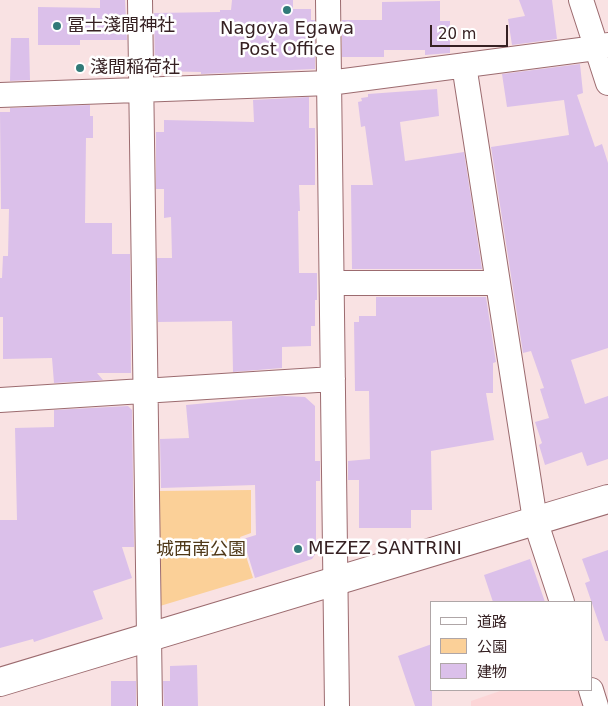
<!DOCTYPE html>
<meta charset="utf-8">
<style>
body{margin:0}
#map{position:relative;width:608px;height:706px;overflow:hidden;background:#f9e2e3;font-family:"DejaVu Sans","Noto Sans JP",sans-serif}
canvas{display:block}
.legend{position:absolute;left:430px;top:601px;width:162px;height:90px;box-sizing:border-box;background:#fff;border:1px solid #afa6a7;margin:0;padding:6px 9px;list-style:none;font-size:15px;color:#362123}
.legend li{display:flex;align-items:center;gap:10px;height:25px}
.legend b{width:25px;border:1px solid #afa6a7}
.scale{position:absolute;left:430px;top:25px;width:78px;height:22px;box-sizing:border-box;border:2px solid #362123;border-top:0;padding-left:6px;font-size:15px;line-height:18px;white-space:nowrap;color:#362123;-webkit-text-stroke:4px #fff;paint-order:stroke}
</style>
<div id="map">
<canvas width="608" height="706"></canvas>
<ul class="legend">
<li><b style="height:6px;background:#fff"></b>道路</li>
<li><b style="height:14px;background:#fbd098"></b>公園</li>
<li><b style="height:14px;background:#dbc0ea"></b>建物</li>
</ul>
<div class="scale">20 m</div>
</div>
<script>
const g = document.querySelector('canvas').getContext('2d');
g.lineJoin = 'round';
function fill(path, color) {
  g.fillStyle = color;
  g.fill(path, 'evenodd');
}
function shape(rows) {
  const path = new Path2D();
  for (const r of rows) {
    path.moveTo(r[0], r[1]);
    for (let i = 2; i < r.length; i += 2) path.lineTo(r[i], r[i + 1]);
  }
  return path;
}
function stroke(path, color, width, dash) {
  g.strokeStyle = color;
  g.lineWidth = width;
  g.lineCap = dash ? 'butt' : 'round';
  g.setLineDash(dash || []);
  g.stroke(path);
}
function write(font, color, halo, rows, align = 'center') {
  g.font = font + ' "DejaVu Sans","Noto Sans JP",sans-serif';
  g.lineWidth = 5;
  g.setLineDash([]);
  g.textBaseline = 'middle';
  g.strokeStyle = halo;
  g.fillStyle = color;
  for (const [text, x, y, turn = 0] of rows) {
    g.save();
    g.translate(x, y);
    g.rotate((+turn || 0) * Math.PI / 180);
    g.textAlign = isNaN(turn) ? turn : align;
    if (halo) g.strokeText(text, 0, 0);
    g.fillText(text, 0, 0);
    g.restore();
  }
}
fill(shape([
 [503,690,580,690,585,706,471,706,471,701]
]), '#fcd5d7');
fill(shape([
 [251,490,251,533,240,537,253,578,160,606,158,491]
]), '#fbd098');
fill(shape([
 [100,0,125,0,127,40,80,40,80,45,38,45,38,7,100,8],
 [232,0,293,0,293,9,311,9,311,20,315,20,315,69,201,74,201,72,155,71,154,13,220,12,220,10,231,10],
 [519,0,552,0,557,39,512,45,508,19,525,16],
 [440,1,440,21,450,21,450,53,425,55,425,50,384,50,384,57,342,57,342,20,382,20,382,2],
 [11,38,29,38,30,80,10,81],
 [580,64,583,93,577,95,595,147,602,144,608,163,608,348,571,360,585,404,608,396,608,459,587,466,582,452,545,465,539,445,542,443,535,422,549,418,540,389,544,388,531,351,523,353,491,147,569,135,564,100,507,107,502,74],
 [437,89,439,116,400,122,405,161,464,152,482,269,352,269,351,185,373,185,365,126,361,127,358,102,362,101,361,98,368,97,368,94],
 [309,97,309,128,315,128,315,185,299,185,300,211,298,211,299,273,317,273,317,300,315,300,315,326,311,326,311,346,282,347,282,368,233,372,232,321,158,322,157,258,172,258,171,217,164,218,164,189,156,189,156,132,164,132,164,120,254,122,253,100],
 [90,105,90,116,93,116,93,138,86,138,85,223,112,223,112,254,130,254,131,373,97,373,103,380,54,383,52,358,3,359,3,317,0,317,0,278,2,278,3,256,8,256,9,209,1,209,0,112,10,112,10,108],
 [376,297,486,297,496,362,493,363,493,393,486,393,494,440,431,451,432,510,411,510,411,528,359,528,359,480,348,480,348,461,370,459,369,391,355,391,354,322,359,322,359,316,376,316],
 [282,396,305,397,315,406,315,461,320,461,320,481,316,481,316,553,312,559,255,578,243,539,256,535,255,485,161,488,160,439,189,438,186,405],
 [128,406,132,410,134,547,122,547,132,578,93,591,103,619,34,642,33,639,0,648,0,520,17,520,15,428,54,427,54,410],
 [608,550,608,641,605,641,585,583,590,581,582,559],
 [530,559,545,602,493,602,484,575],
 [432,644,432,706,415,706,398,656],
 [197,665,198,706,164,706,163,681,170,681,170,666],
 [111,681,136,681,136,706,111,706]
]), '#dbc0ea');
const minor = shape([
 [140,0,150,706],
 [328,0,337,706],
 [581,0,608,83],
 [464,65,535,520,562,602],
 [0,95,329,83,596,48,608,45],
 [332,283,498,283],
 [0,400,333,379],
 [591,690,596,706]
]);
const tertiary = shape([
 [0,682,608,499]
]);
stroke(minor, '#9c6b6f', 26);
stroke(tertiary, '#9c6b6f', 30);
stroke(minor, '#fff', 24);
stroke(tertiary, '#fff', 28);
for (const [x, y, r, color] of [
 [287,10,5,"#317a78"],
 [57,26,5,"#317a78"],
 [80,68,5,"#317a78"],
 [298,549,5,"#317a78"]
]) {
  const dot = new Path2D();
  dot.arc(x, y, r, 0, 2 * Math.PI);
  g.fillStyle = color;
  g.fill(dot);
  stroke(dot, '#fff', 2);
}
write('18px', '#362123', '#fff', [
 ["冨士淺間神社",67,26],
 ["Nagoya Egawa",287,29,"center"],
 ["Post Office",287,50,"center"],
 ["淺間稲荷社",90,68],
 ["MEZEZ SANTRINI",308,549]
], 'left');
write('18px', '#4f3818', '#fff', [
 ["城西南公園",201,550]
]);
</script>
